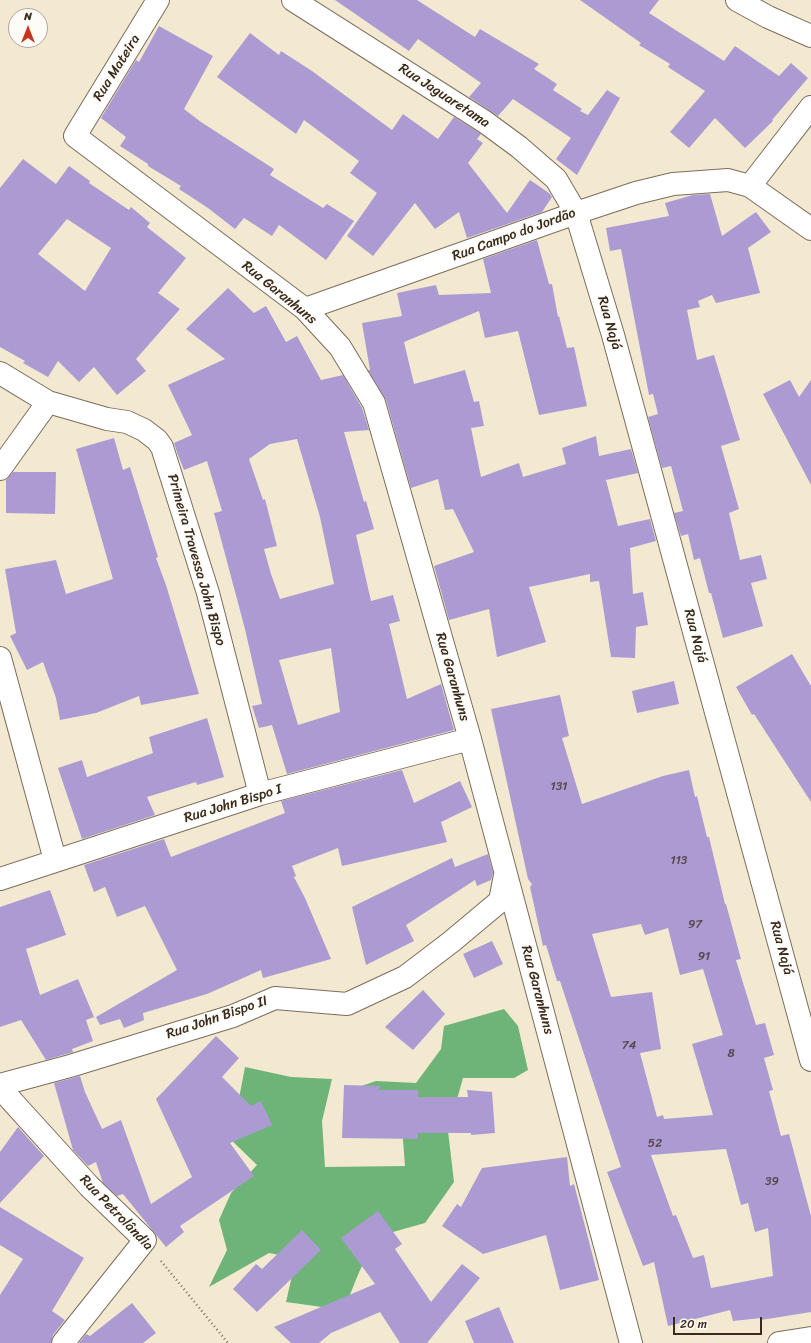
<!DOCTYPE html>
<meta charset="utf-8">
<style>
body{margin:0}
#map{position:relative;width:811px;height:1343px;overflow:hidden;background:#f3e9d1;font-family:Sriracha,sans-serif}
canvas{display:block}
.north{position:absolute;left:8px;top:8px;width:40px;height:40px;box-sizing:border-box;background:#fdfcf7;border:1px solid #afa8a0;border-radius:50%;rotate:0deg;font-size:11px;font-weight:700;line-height:16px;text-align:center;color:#3b2a1e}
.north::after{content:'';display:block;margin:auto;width:14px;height:18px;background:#c8321e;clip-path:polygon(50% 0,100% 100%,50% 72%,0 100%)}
.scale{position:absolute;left:673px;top:1317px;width:89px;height:18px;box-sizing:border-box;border:2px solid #3b2a1e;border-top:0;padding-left:5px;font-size:12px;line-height:14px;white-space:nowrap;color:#3b2a1e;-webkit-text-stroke:3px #fdfcf7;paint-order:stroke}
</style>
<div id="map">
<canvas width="811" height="1343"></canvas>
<div class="north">N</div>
<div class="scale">20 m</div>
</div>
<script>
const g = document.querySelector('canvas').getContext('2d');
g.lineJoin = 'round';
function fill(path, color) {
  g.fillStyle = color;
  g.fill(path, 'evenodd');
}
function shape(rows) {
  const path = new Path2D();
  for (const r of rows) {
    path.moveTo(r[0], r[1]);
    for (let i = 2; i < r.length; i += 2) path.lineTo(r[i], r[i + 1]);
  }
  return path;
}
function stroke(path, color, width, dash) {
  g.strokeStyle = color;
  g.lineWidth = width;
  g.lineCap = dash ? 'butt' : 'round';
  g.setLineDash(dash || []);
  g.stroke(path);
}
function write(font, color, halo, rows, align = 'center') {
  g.font = font + ' Sriracha,sans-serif';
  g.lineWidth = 3.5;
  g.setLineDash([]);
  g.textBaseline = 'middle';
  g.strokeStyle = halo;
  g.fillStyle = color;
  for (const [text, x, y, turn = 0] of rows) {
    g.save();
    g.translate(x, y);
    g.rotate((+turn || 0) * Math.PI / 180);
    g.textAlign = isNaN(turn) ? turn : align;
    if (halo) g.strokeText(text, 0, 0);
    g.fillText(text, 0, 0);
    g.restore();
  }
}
fill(shape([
 [504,1009,518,1026,528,1070,514,1078,463,1078,448,1131,454,1182,425,1223,375,1237,357,1277,344,1310,286,1302,296,1258,269,1253,209,1287,227,1250,219,1220,231,1193,257,1165,224,1133,237,1109,245,1067,291,1077,332,1079,322,1121,325,1167,405,1166,401,1114,347,1091,376,1081,416,1083,441,1049,444,1026]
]), '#6eb378');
fill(shape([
 [335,0,417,0,475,37,480,29,539,64,534,69,557,84,553,90,582,109,580,111,588,115,607,90,620,98,577,175,556,159,571,138,513,99,498,116,469,97,481,83,418,39,409,51],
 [580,0,659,0,649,13,724,61,735,46,779,76,791,63,808,78,772,120,773,121,745,148,715,118,689,148,670,132,705,91,668,67,670,64,639,45,641,43],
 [159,26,213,56,184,109,201,122,274,169,270,175,323,208,327,204,354,221,326,260,279,225,272,236,244,218,235,229,208,208,179,189,181,186,148,166,148,164,120,146,126,137,101,118,136,60,139,62],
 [250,33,279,55,281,51,312,71,392,130,403,114,438,139,454,117,478,132,481,134,477,139,483,143,468,163,507,213,530,180,549,193,552,197,542,212,467,238,459,212,435,229,415,203,373,256,347,236,377,193,350,173,359,161,304,120,296,134,217,77],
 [23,159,56,184,69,166,90,181,89,183,129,210,131,207,150,223,147,227,186,258,158,293,180,309,136,359,146,371,117,395,94,367,79,382,58,361,48,377,23,363,25,361,0,347,0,188],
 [67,219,111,248,85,291,38,254],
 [710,194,722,236,756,212,771,232,748,248,760,293,716,303,712,295,698,301,700,307,687,310,697,360,714,355,740,440,721,446,739,509,729,513,740,560,761,555,767,579,751,583,763,626,723,638,711,593,709,593,700,558,694,560,688,534,681,536,674,513,683,511,671,466,662,468,648,417,658,414,653,394,649,395,621,249,610,251,606,228,669,216,665,203,693,195],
 [537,240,549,284,552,284,558,317,559,316,567,348,574,347,587,406,539,415,518,331,485,338,479,311,404,342,414,384,465,370,474,402,479,401,484,426,471,428,481,477,519,463,523,477,566,464,562,448,596,436,599,456,631,449,638,473,606,480,618,526,650,519,656,541,630,548,633,594,643,592,648,625,636,627,635,658,611,657,599,581,590,582,590,574,529,587,546,642,497,657,489,609,449,620,434,566,474,552,453,509,445,510,438,479,411,488,386,400,368,370,370,370,362,323,402,316,397,293,436,285,439,295,491,293,483,259],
 [228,288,254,313,266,306,286,342,297,336,321,380,343,375,362,408,369,430,344,432,364,502,366,501,374,529,356,535,371,601,393,595,400,621,389,624,407,699,441,684,454,730,287,774,272,725,259,728,252,706,262,704,245,629,214,513,222,511,207,461,184,470,178,455,174,443,192,435,168,385,225,359,186,329],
 [297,439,320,517,334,584,280,599,271,574,264,549,277,546,265,499,263,500,249,459,270,444],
 [331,648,340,712,298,725,279,660],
 [790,380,799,397,811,380,811,485,763,394],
 [114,438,123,470,130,467,158,557,156,558,166,585,199,694,141,705,139,696,96,713,60,720,56,698,43,662,27,670,10,636,16,633,5,569,56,560,66,594,113,579,76,449],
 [13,472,56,472,55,514,6,513,6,480],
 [792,654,811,686,811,802,754,714,752,715,736,687],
 [674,681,679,704,637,713,632,691],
 [560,695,569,736,562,738,582,804,663,776,689,770,695,797,697,796,707,837,709,837,725,904,726,904,741,959,736,960,756,1025,765,1023,774,1055,764,1058,773,1090,769,1091,781,1136,789,1134,811,1216,811,1312,761,1320,761,1318,733,1321,730,1310,668,1326,654,1262,643,1266,607,1172,621,1167,560,981,557,981,546,945,543,946,530,887,532,884,528,879,491,709],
 [641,924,645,935,668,928,680,975,703,969,723,1035,692,1044,713,1115,664,1119,663,1115,657,1117,640,1053,661,1049,652,992,611,997,592,934],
 [726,1149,741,1205,748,1203,755,1232,768,1228,773,1276,711,1288,704,1255,693,1258,676,1215,673,1216,651,1155],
 [207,718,224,777,197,785,196,782,147,797,155,815,82,839,58,768,82,760,87,777,153,753,149,737],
 [402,770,414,803,460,781,472,807,441,822,447,842,342,866,338,848,292,866,296,876,294,877,305,898,331,959,263,978,261,970,207,994,143,1013,144,1020,124,1028,120,1019,100,1025,96,1017,177,970,145,906,117,917,105,887,94,892,84,865,164,839,171,857,285,813,281,801],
 [488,854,493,873,491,880,477,886,475,880,406,925,414,941,366,965,352,907,452,858,455,867],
 [50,890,66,935,26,949,40,995,78,979,94,1017,86,1020,93,1041,72,1049,73,1052,46,1060,21,1020,0,1027,0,907],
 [492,941,503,964,474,978,463,954],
 [423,990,445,1014,413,1050,385,1027],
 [216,1036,239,1058,222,1077,251,1106,261,1101,272,1125,230,1143,254,1176,180,1226,184,1232,166,1247,123,1194,117,1196,103,1183,96,1162,88,1166,73,1150,54,1083,80,1076,85,1092,102,1129,121,1120,151,1204,192,1177,156,1099],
 [344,1085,381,1086,378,1090,418,1090,418,1097,468,1097,467,1090,492,1092,495,1133,471,1135,471,1133,418,1133,418,1139,342,1138],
 [18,1127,44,1156,0,1203,0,1152],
 [567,1157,570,1186,574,1184,599,1280,560,1290,546,1235,483,1254,442,1226,457,1204,461,1207,482,1168],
 [0,1207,84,1258,52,1311,65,1320,53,1335,51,1343,0,1343,0,1295,23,1259,0,1245],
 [378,1211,402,1244,395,1249,431,1302,462,1264,480,1278,427,1343,400,1343,380,1312,331,1333,319,1343,291,1343,274,1327,375,1284,341,1238],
 [302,1230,321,1250,257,1312,233,1289,256,1264,262,1269],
 [132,1303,156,1333,143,1343,79,1343,86,1334,90,1336],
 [499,1307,514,1343,474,1343,465,1321]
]), '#ac9bd3');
const minor = shape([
 [158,0,75,136,305,309,340,347,374,403,470,739,631,1343],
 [293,0,485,122,519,147,556,179,576,213,613,335,811,1060],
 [737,0,768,17,811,36],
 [750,186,811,107],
 [305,309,576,213,636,193,673,184,728,180,750,186,811,229],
 [0,373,48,402,107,419,127,422,144,430,157,440,162,447,208,593,260,794],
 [0,469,48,402],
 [0,658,55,860],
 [0,879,260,794,470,739],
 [0,1085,70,1066,233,1016,275,998,347,1004,405,977,451,942,500,901,505,875],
 [0,1088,89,1186,145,1240,63,1343],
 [779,1343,811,1338]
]);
stroke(minor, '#7b6d5d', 24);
stroke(shape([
 [161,1261,228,1343]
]), '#7b6d5d', 2.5, [1, 3]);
stroke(minor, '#fff', 22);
write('12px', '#57464b', null, [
 ["131",559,787],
 ["113",679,861],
 ["97",695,925],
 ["91",704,957],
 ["74",629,1046],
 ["8",731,1054],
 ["52",655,1144],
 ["39",772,1182]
]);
write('14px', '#3b2a1e', '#fdfcf7', [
 ["Rua Mateira",117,68,-58],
 ["Rua Jaguaretama",444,96,33],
 ["Rua Campo do Jordão",514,235,-20],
 ["Rua Garanhuns",279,293,39],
 ["Rua Najá",609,323,74],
 ["Primeira Travessa John Bispo",196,560,74],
 ["Rua Najá",695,636,75],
 ["Rua Garanhuns",452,677,74],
 ["Rua John Bispo I",233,804,-17],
 ["Rua Najá",781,948,75],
 ["Rua Garanhuns",537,990,75],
 ["Rua John Bispo II",217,1018,-19],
 ["Rua Petrolândia",116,1213,46]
]);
</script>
